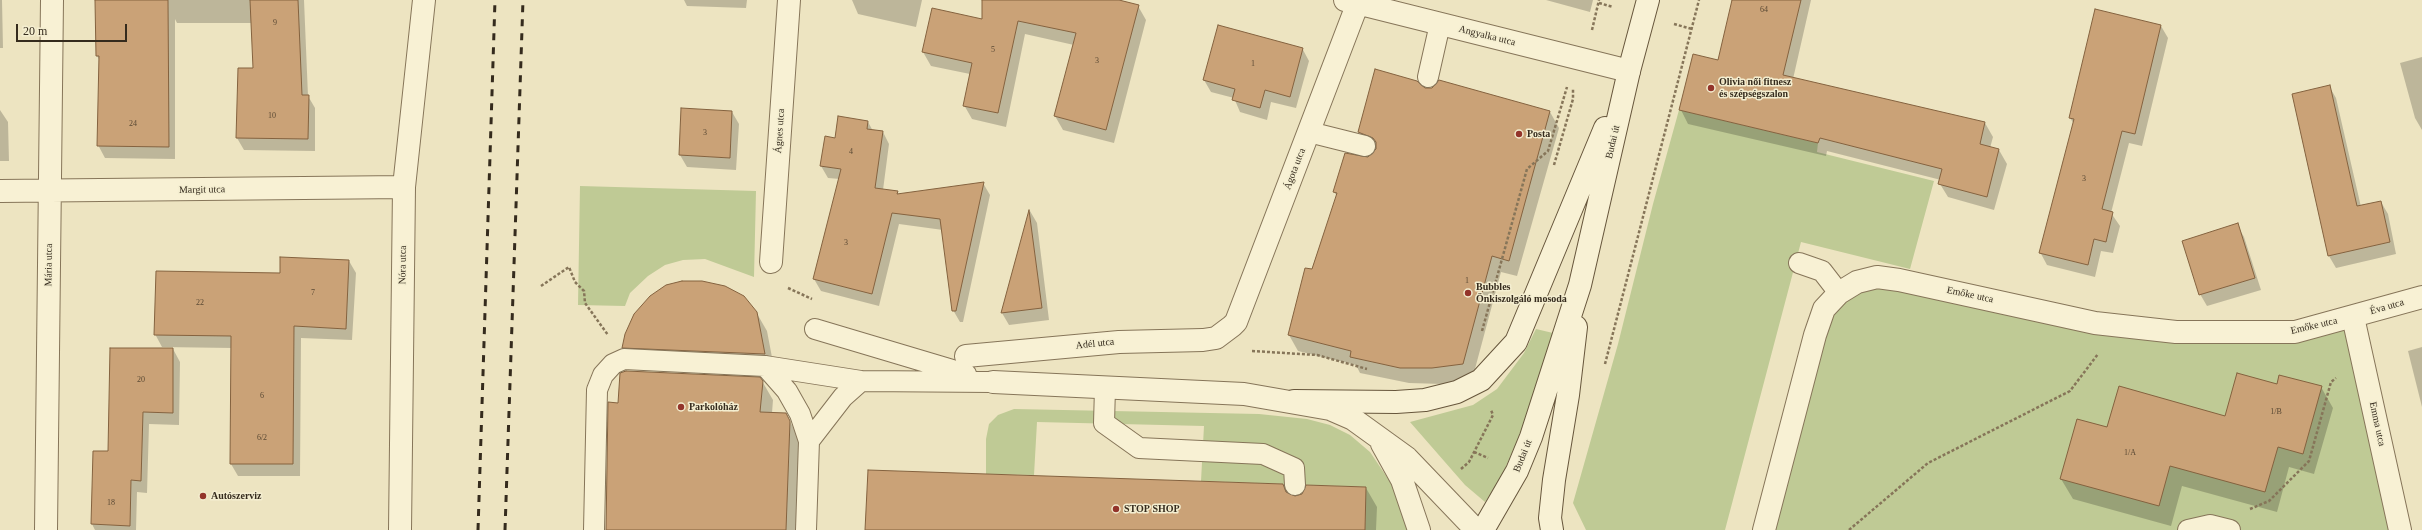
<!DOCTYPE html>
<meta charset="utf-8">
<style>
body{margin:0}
#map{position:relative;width:2422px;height:530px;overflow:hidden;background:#ede4c1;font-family:Georgia,serif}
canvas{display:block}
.scale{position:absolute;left:16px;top:24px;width:111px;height:18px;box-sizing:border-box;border:2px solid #352b1d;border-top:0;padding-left:5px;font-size:12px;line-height:14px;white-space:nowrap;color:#352b1d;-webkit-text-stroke:3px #f4eed0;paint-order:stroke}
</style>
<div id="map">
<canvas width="2422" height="530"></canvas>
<div class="scale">20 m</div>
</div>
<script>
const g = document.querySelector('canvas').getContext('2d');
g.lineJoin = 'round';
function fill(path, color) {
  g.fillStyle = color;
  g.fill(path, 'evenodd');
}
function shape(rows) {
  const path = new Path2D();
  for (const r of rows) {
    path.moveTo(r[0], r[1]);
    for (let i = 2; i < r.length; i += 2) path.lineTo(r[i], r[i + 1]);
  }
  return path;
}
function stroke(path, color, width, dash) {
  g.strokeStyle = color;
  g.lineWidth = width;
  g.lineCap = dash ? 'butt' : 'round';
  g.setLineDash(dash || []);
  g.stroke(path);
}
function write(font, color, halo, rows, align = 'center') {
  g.font = font + ' Georgia,serif';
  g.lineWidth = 3;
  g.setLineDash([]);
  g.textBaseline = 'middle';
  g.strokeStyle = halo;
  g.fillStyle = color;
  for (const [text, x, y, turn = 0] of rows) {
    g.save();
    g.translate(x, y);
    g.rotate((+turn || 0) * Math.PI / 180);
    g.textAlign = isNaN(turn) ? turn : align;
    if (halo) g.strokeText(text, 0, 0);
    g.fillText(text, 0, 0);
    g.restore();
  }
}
fill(shape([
 [1679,110,1818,143,1817,152,1934,181,1910,269,1801,242,1725,530,1586,530,1573,503,1618,344,1653,204],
 [580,186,756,191,754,277,705,259,683,260,665,265,648,276,630,293,625,306,578,305],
 [1857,282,2176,332,2353,317,2400,530,1764,530,1815,335],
 [1536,329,1553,333,1524,425,1500,480,1485,502,1465,485,1410,422,1473,405,1497,389,1524,353],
 [1014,409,1259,414,1307,419,1330,425,1350,435,1370,452,1399,495,1413,530,1365,530,1366,487,1201,481,1204,426,1037,422,1034,475,986,474,986,439,989,424,998,415]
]), '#bfca95');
fill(shape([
 [0,0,2,0,3,48,0,48],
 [96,0,304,0,308,96,315,108,315,151,244,150,237,138,254,69,252,23,177,23,175,19,175,159,105,158,98,145,100,61,97,56],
 [684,0,747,0,746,8,687,6],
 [852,0,922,0,916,27,858,14],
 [987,0,1115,0,1138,6,1146,20,1114,143,1063,130,1055,116,1074,45,1025,34,1006,127,972,119,964,105,970,74,931,66,923,52,982,20],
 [1546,0,1593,0,1590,12],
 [1734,0,1811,0,1793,79,1985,123,1993,137,1990,148,1999,150,2007,164,1994,210,1948,197,1940,184,1941,180,1827,151,1826,156,1688,124,1681,110,1719,61],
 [2161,26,2168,38,2142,146,2129,143,2111,213,2120,226,2113,253,2101,251,2095,277,2047,265,2040,252,2074,124,2070,118],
 [1302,48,1309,61,1296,108,1271,102,1267,120,1240,112,1234,98,1211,92,1204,80],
 [2422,57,2422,130,2415,118,2400,63],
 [1439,81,1550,112,1559,128,1517,276,1501,272,1472,380,1442,384,1409,383,1360,373,1356,365,1298,351,1289,335,1337,196,1334,192,1376,151,1368,148,1359,132,1425,89,1432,89],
 [2329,86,2336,98,2361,207,2381,202,2388,214,2396,254,2336,268,2329,256],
 [682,109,732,112,739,124,736,170,687,167,680,155],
 [0,110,8,122,9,161,0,161],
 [868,122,873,131,883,132,889,144,883,190,897,192,898,195,983,183,990,195,963,322,960,322,953,310,943,230,899,224,879,306,821,291,814,279,840,179,828,178,821,166,836,139],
 [1030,211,1037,223,1049,320,1009,325,1002,313],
 [2237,225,2244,237,2261,290,2207,306,2200,294],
 [349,261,356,273,352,340,301,338,300,476,238,476,231,464,232,348,162,347,155,334,281,274],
 [756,312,767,331,775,373,634,366,624,348],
 [2422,347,2422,407,2408,351],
 [173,349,180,362,179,425,149,424,147,493,137,492,136,530,95,530,92,524,94,452,109,452],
 [762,381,773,400,772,413,786,414,800,440,797,530,607,530,619,404],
 [2278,385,2321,387,2333,408,2314,474,2289,467,2277,512,2182,486,2171,526,2073,499,2061,479,2108,429,2226,417],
 [1283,485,1288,494,1295,498,1366,488,1377,507,1376,530,867,530]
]), '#0003');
const building = shape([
 [95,0,168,0,169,147,97,146,99,56,96,56,95,0],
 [250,0,298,0,302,95,309,95,308,139,236,138,238,68,253,68,250,0],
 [982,0,1119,0,1139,5,1106,130,1054,116,1076,33,1018,21,998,113,963,106,972,63,922,52,932,8,982,19,982,0],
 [1732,0,1801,0,1783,75,1985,122,1980,144,1999,149,1987,197,1938,184,1942,169,1820,138,1818,143,1679,110,1693,54,1718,60,1732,0],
 [2095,9,2161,25,2135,134,2122,131,2102,209,2113,212,2106,242,2094,239,2088,265,2039,253,2074,119,2069,118,2095,9],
 [1218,25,1303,48,1290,97,1265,90,1260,108,1232,100,1235,89,1203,80,1218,25],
 [1375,69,1417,81,1425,88,1432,88,1439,80,1550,111,1509,261,1492,256,1463,364,1432,368,1400,368,1350,357,1351,351,1288,335,1305,268,1312,269,1337,193,1333,192,1345,153,1368,157,1376,149,1376,142,1373,138,1358,132,1375,69],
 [2330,85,2357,206,2381,201,2390,242,2328,256,2292,94,2330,85],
 [681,108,732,111,730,158,679,155,681,108],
 [838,116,868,121,867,129,883,131,875,188,898,191,897,194,984,182,956,311,952,311,940,219,892,213,872,294,813,279,841,169,820,166,825,136,835,138,838,116],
 [1029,210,1042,308,1001,313,1029,210],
 [2238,223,2255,278,2199,295,2182,241,2238,223],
 [280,257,349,260,346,329,294,326,293,464,230,464,231,336,154,335,156,271,280,273,280,257],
 [682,281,702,281,725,286,744,296,757,312,765,354,622,348,625,334,634,314,650,296,666,285,682,281],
 [110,348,173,348,173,413,143,412,141,481,131,480,130,526,91,524,93,451,108,451,110,348],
 [626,371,760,377,763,381,760,412,786,413,790,421,786,530,606,530,608,402,618,403,620,373,626,371],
 [2237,373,2277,384,2279,375,2322,386,2303,454,2278,447,2265,492,2170,466,2159,506,2060,479,2077,419,2107,427,2119,386,2225,416,2237,373],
 [868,470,1283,484,1286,492,1295,496,1302,494,1306,485,1366,487,1365,530,865,530,868,470]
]);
fill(building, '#caa277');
stroke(building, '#84623f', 1);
const lane = shape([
 [1428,77,1440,24],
 [1309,132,1365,146],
 [1799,263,1822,271,1839,293],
 [815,329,966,374],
 [765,366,787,391,800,414,809,441],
 [1105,388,1104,423,1139,448,1263,454,1294,468,1295,485],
 [594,530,597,390,603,375,613,364,624,359,765,366,861,381,993,382],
 [806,530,809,441,843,397,861,381],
 [2188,530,2210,525,2230,530]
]);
const street = shape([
 [1345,0,1629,71],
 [0,191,404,187],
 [771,262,789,0],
 [2353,317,2400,530],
 [966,356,1119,342,1203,340,1216,338,1232,326,1236,322,1359,0],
 [993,382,1244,394,1330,409,1353,419,1407,458,1476,530],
 [1382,444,1402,480,1419,530],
 [46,530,52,0],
 [400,530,404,187,424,0],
 [1764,530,1815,335,1824,309,1839,293,1857,282,1877,277,1899,280,2095,323,2176,332,2295,332,2422,297]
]);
const secondary = shape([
 [1294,401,1396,402,1425,400,1457,392,1481,380,1516,342,1605,128],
 [1483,530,1517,471,1531,437,1580,285,1629,71,1648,0],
 [1552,530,1550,518,1554,480,1568,395,1576,327]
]);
stroke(lane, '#867559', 22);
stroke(street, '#867559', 24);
stroke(secondary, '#67563c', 24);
stroke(shape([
 [1599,3,1613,7],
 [1674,24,1692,29],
 [1592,30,1599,0],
 [1554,165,1573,99,1573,88],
 [541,286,569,267,575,282,584,291,585,303,608,335],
 [788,288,812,299],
 [1482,331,1527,169,1548,151,1567,87],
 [1252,351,1317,355,1367,369],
 [1605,364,1699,0],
 [1474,452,1488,458],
 [1461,469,1469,462,1493,415,1491,410],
 [2250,509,2269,501,2309,461,2331,382,2336,378],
 [1849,530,1928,463,2070,391,2098,354]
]), '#867559', 2.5, [3, 2]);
stroke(lane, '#f8f1d4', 20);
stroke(street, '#f8f1d4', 22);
stroke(secondary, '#f8f1d4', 22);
stroke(shape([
 [478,530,495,0],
 [505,530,523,0]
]), '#352b1d', 3, [7, 7]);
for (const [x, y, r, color] of [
 [1711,88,4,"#93342a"],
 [1519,134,4,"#93342a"],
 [1468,293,4,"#93342a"],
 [681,407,4,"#93342a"],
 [203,496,4,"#93342a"],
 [1116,509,4,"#93342a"]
]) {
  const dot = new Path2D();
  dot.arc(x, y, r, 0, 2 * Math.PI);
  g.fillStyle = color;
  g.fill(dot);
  stroke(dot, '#f4eed0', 1.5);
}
write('8px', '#5a4934', null, [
 ["64",1764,10],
 ["9",275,23],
 ["5",993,50],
 ["3",1097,61],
 ["1",1253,64],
 ["10",272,116],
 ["24",133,124],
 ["3",705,133],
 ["4",851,152],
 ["3",2084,179],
 ["3",846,243],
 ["1",1467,281],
 ["7",313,293],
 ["22",200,303],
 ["20",141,380],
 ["6",262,396],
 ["1/B",2276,412],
 ["6/2",262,438],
 ["1/A",2130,453],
 ["18",111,503]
]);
write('10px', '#352b1d', '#f4eed0', [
 ["Angyalka utca",1487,36,14],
 ["Ágnes utca",780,131,-86],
 ["Budai út",1613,142,-77],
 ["Ágota utca",1295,169,-69],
 ["Margit utca",202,190,-1],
 ["Mária utca",49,265,-89],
 ["Nóra utca",403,265,-89],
 ["Emőke utca",1970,295,12],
 ["Éva utca",2387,307,-16],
 ["Emőke utca",2314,326,-13],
 ["Adél utca",1095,344,-6],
 ["Emma utca",2377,424,78],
 ["Budai út",1523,456,-68]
]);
write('bold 10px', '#352b1d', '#f4eed0', [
 ["Olivia női fitnesz",1719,82],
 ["és szépségszalon",1719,94],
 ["Posta",1527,134],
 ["Bubbles",1476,287],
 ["Önkiszolgáló mosoda",1476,299],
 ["Parkolóház",689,407],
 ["Autószerviz",211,496],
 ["STOP SHOP",1124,509]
], 'left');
</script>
